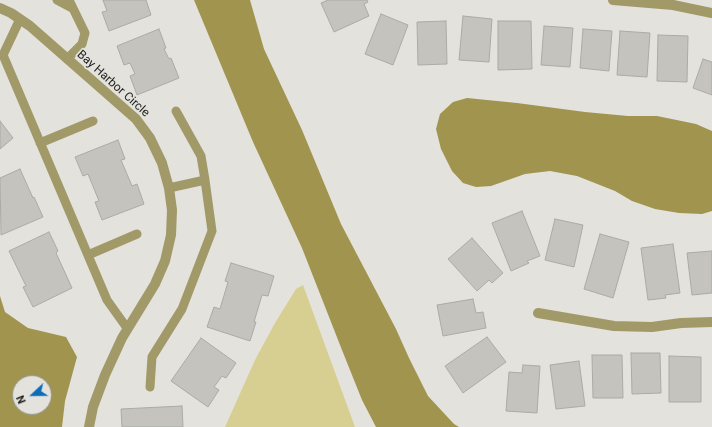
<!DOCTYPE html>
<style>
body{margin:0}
#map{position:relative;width:712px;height:427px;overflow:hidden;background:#e3e2dc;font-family:Roboto,sans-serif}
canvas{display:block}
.north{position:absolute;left:12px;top:375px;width:40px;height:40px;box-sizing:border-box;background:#e3e2dc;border:1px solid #94948f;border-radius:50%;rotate:248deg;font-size:11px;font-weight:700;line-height:16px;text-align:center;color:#1e1e1c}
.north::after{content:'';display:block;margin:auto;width:14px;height:18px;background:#0c6cb8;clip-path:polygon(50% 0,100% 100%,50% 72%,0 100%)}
</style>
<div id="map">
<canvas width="712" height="427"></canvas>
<div class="north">N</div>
</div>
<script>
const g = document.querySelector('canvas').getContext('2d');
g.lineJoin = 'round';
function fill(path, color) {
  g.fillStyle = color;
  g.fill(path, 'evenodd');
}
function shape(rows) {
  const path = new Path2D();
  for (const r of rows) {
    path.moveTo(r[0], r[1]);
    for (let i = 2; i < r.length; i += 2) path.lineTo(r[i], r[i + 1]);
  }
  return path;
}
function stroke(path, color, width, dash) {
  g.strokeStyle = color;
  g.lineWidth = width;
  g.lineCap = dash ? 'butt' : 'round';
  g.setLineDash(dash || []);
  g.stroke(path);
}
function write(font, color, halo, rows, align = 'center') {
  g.font = font + ' Roboto,sans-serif';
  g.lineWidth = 3.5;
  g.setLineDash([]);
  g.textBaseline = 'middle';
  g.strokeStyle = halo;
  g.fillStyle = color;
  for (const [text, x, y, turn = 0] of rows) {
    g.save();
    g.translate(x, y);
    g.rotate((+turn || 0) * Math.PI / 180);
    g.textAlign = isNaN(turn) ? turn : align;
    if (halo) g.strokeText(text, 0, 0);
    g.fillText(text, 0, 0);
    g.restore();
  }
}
fill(shape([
 [303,285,355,427,225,427,255,360,275,323,296,289]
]), '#d7ce91');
fill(shape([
 [194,0,250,0,264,49,302,130,341,224,396,329,409,358,428,396,454,424,459,427,376,427,362,400,342,350,302,248,253,142],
 [467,98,517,103,585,112,628,116,657,116,696,124,712,131,712,211,702,214,679,213,655,209,632,201,615,191,577,176,550,171,525,174,491,186,476,187,463,183,452,171,441,149,436,129,440,114,453,102],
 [0,296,5,312,28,328,66,337,77,357,65,401,62,427,0,427],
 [20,383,44,383,44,407,20,407]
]), '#a0944e');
const building = shape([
 [103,0,146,0,151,15,109,31,102,12,107,11,103,0],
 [328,0,367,0,368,2,364,4,369,16,334,32,321,3,328,0],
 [381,14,408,25,393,65,365,54,381,14],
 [463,16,492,19,489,62,459,60,463,16],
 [446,21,447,64,418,65,417,22,446,21],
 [498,21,531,21,532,69,498,70,498,21],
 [544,26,573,28,570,67,541,65,544,26],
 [159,29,166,48,164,49,169,59,171,58,179,78,137,95,130,76,135,74,130,63,124,65,117,46,159,29],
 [583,29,612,31,609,71,580,68,583,29],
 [620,31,650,33,647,77,617,75,620,31],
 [658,35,688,36,687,82,657,81,658,35],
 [703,59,712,62,712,95,693,88,703,59],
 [0,121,13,138,0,149,0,121],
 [118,140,125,159,121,160,132,186,137,184,144,204,102,220,95,202,99,201,88,174,83,176,75,157,118,140],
 [20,169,33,198,34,197,43,217,1,235,0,178,20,169],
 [522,211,540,256,527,261,529,263,511,271,492,223,522,211],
 [555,219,583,225,574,267,545,260,555,219],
 [49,232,58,251,56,253,72,288,33,307,23,287,26,286,9,251,49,232],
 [600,234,629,242,613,298,584,289,600,234],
 [472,238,503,273,492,283,489,280,477,291,448,259,472,238],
 [673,244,680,293,665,295,666,298,648,300,641,248,673,244],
 [712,251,712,293,692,295,687,253,712,251],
 [231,263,274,276,268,296,262,295,254,322,256,322,250,341,207,327,214,307,220,309,228,282,225,281,231,263],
 [473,299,476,313,483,312,486,328,443,336,437,305,473,299],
 [487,337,506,362,463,393,445,366,487,337],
 [201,338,236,363,226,378,222,376,214,387,219,390,208,407,171,381,201,338],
 [631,353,660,353,661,393,632,394,631,353],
 [592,355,622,355,623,398,593,398,592,355],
 [669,356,701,357,701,402,669,402,669,356],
 [579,361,585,406,556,409,550,365,579,361],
 [523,365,540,366,537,413,506,411,509,372,522,373,523,365],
 [182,406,183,427,122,427,121,409,182,406]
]);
fill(building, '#c4c3bd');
stroke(building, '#abaaa5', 1);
stroke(shape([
 [57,0,72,8],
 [20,19,3,55,107,300,127,328],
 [67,59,82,44,85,33,69,0],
 [176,111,201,156,205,180],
 [40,143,93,121],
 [88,255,137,234],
 [150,387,152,357,182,309,212,231,205,180,169,188]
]), '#a19967', 9);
stroke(shape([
 [613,0,673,5,712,13],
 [0,8,11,13,30,26,136,119,150,138,162,163,169,188,172,210,171,235,165,261,155,284,122,338,105,375,93,407,89,427],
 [538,313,614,326,652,327,681,323,712,322]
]), '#a19967', 10);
write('12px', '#1e1e1c', '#e3e2dc', [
 ["Bay Harbor Circle",113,84,42]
]);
</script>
